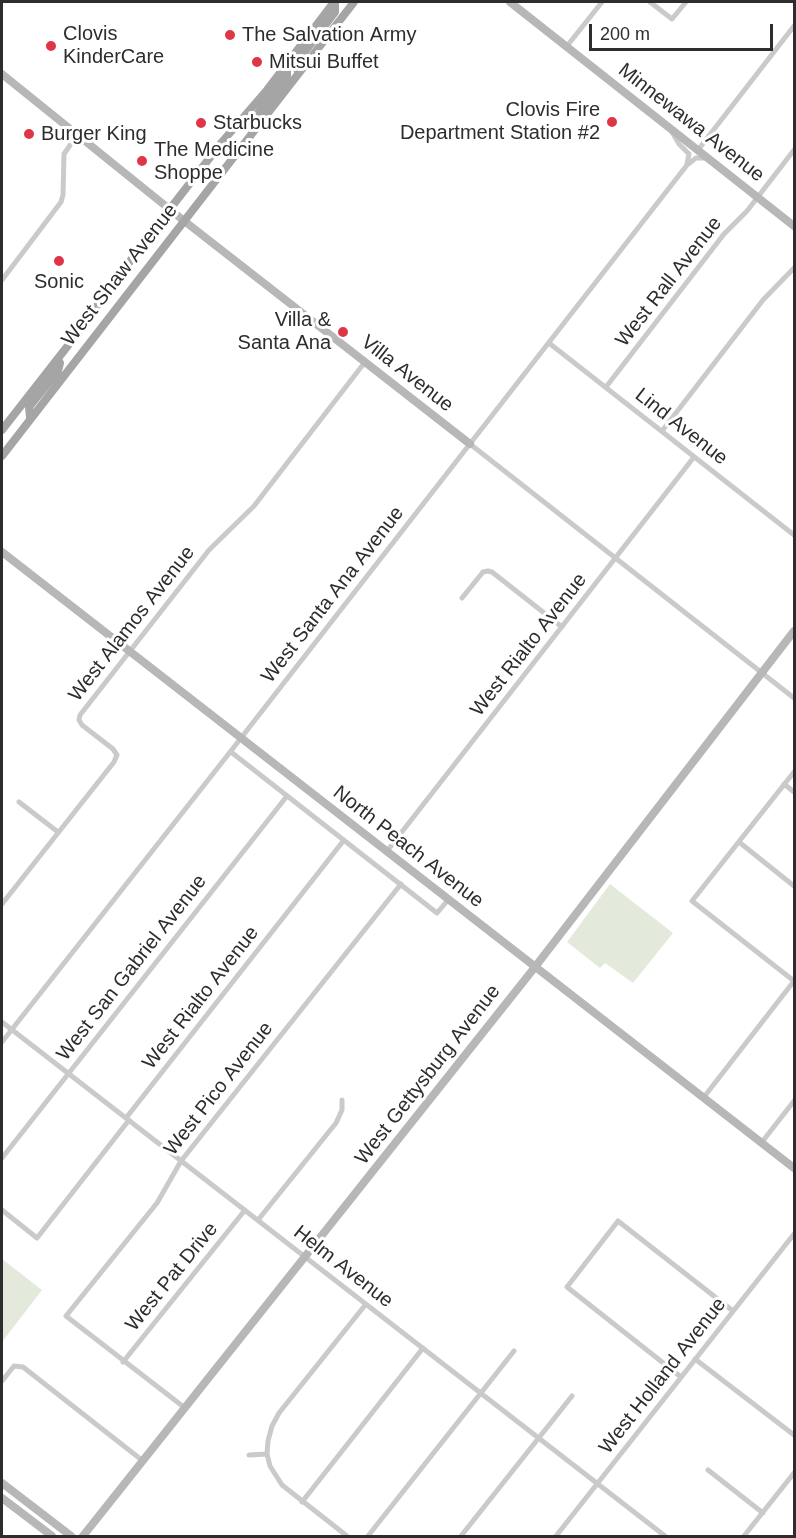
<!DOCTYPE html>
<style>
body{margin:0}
#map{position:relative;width:796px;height:1538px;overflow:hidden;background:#fff;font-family:Helvetica,sans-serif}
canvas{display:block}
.frame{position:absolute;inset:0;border:3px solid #2d2d2d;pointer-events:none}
.scale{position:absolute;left:589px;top:24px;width:184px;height:27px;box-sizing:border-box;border:3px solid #2d2d2d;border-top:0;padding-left:8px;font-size:18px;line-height:21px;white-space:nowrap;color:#2d2d2d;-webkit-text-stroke:4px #fff;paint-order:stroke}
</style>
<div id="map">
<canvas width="796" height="1538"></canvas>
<div class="frame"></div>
<div class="scale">200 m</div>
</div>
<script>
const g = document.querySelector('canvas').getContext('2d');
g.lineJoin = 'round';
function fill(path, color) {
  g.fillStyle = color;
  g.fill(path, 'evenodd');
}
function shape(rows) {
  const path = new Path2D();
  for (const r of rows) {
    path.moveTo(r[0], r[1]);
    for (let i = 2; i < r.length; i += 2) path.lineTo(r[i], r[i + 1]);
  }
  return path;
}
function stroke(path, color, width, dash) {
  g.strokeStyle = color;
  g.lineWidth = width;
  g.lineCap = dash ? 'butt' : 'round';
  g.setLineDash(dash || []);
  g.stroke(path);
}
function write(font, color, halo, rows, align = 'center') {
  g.font = font + ' Helvetica,sans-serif';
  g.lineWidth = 6;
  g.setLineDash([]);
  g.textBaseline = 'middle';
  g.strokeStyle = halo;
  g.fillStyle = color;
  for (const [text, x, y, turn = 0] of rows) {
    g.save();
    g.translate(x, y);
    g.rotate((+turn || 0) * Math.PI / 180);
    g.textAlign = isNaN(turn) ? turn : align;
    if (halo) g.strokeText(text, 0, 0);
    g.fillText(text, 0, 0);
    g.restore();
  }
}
fill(shape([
 [610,884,673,933,633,983,605,963,600,968,567,942],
 [2,1259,42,1290,2,1342]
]), '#e4eadb');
stroke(shape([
 [650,2,672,19,686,2],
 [567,46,602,2],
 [672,132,679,144,689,154,687,164],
 [698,150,794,26],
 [2,280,61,202,63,195,64,154,77,135],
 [549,343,794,535],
 [606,387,724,234,747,211,794,150],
 [662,431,763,300,794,268],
 [470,444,794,698],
 [462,598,483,572,488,571,492,572,562,627],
 [231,752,437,913,448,900],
 [784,784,794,792],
 [19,802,58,832],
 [739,842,794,886],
 [387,851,694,457],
 [2,904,114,762,117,755,113,749,82,725,79,720,80,715,209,550,254,506,365,362],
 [2,1022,665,1536],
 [2,1042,227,756,687,165,696,158,707,158],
 [704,1097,794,981,692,901,794,772],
 [126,1118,344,840],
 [762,1142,794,1101],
 [2,1158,287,796],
 [2,1210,37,1238,129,1120],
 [258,1220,336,1123,342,1110,342,1100],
 [695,1359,794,1435],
 [123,1362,245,1210],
 [681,1377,567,1287,618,1221,733,1311],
 [2,1381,14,1366,23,1367,143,1461],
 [185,1408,66,1316,157,1203,181,1161,401,884],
 [249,1455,267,1454],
 [708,1470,763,1513],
 [302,1502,423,1348],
 [347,1536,282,1485,270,1466,267,1454,268,1441,272,1426,279,1413,366,1304],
 [368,1536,514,1351],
 [461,1536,572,1396],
 [556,1536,794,1234],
 [744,1536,794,1473]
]), '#cacaca', 5);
stroke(shape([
 [510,2,794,226],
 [2,74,183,220,470,444],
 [2,552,794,1168],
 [2,1483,71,1536],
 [2,1498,52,1536],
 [83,1536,535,967,794,631]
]), '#b7b7b7', 8);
stroke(shape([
 [298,72,296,65,297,62,335,12,335,2],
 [254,128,254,118,287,76,287,70,284,67],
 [30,417,29,407,58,371,60,363,58,359],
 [2,430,77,334,112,285,159,223,222,142,267,90,334,2],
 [2,456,354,2]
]), '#a5a5a5', 8);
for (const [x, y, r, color] of [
 [230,35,6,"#df3546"],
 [51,46,6,"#df3546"],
 [257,62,6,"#df3546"],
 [612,122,6,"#df3546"],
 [201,123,6,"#df3546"],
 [29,134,6,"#df3546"],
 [142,161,6,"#df3546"],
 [59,261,6,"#df3546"],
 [343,332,6,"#df3546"]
]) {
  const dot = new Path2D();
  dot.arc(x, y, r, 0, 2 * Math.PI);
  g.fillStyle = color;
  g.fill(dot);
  stroke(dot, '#fff', 2);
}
write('20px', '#2d2d2d', '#fff', [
 ["Clovis",63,34],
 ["KinderCare",63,57],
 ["The Salvation Army",242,35],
 ["Mitsui Buffet",269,62],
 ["Clovis Fire",600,110,"right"],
 ["Department Station #2",600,133,"right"],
 ["Starbucks",213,123],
 ["Burger King",41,134],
 ["The Medicine",154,150],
 ["Shoppe",154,173],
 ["Sonic",59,282,"center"],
 ["Villa &",331,320,"right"],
 ["Santa Ana",331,343,"right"]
], 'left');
write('20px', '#2d2d2d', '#fff', [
 ["Minnewawa Avenue",691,123,38],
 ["West Shaw Avenue",120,275,-52],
 ["West Rall Avenue",669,282,-52],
 ["Villa Avenue",407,374,38],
 ["Lind Avenue",681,427,38],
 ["West Santa Ana Avenue",333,595,-52],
 ["West Alamos Avenue",132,624,-52],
 ["West Rialto Avenue",529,645,-52],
 ["North Peach Avenue",408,847,38],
 ["West San Gabriel Avenue",132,968,-52],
 ["West Rialto Avenue",201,998,-52],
 ["West Gettysburg Avenue",428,1075,-52],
 ["West Pico Avenue",219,1089,-52],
 ["Helm Avenue",343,1267,38],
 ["West Pat Drive",172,1277,-51],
 ["West Holland Avenue",663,1376,-52]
]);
</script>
